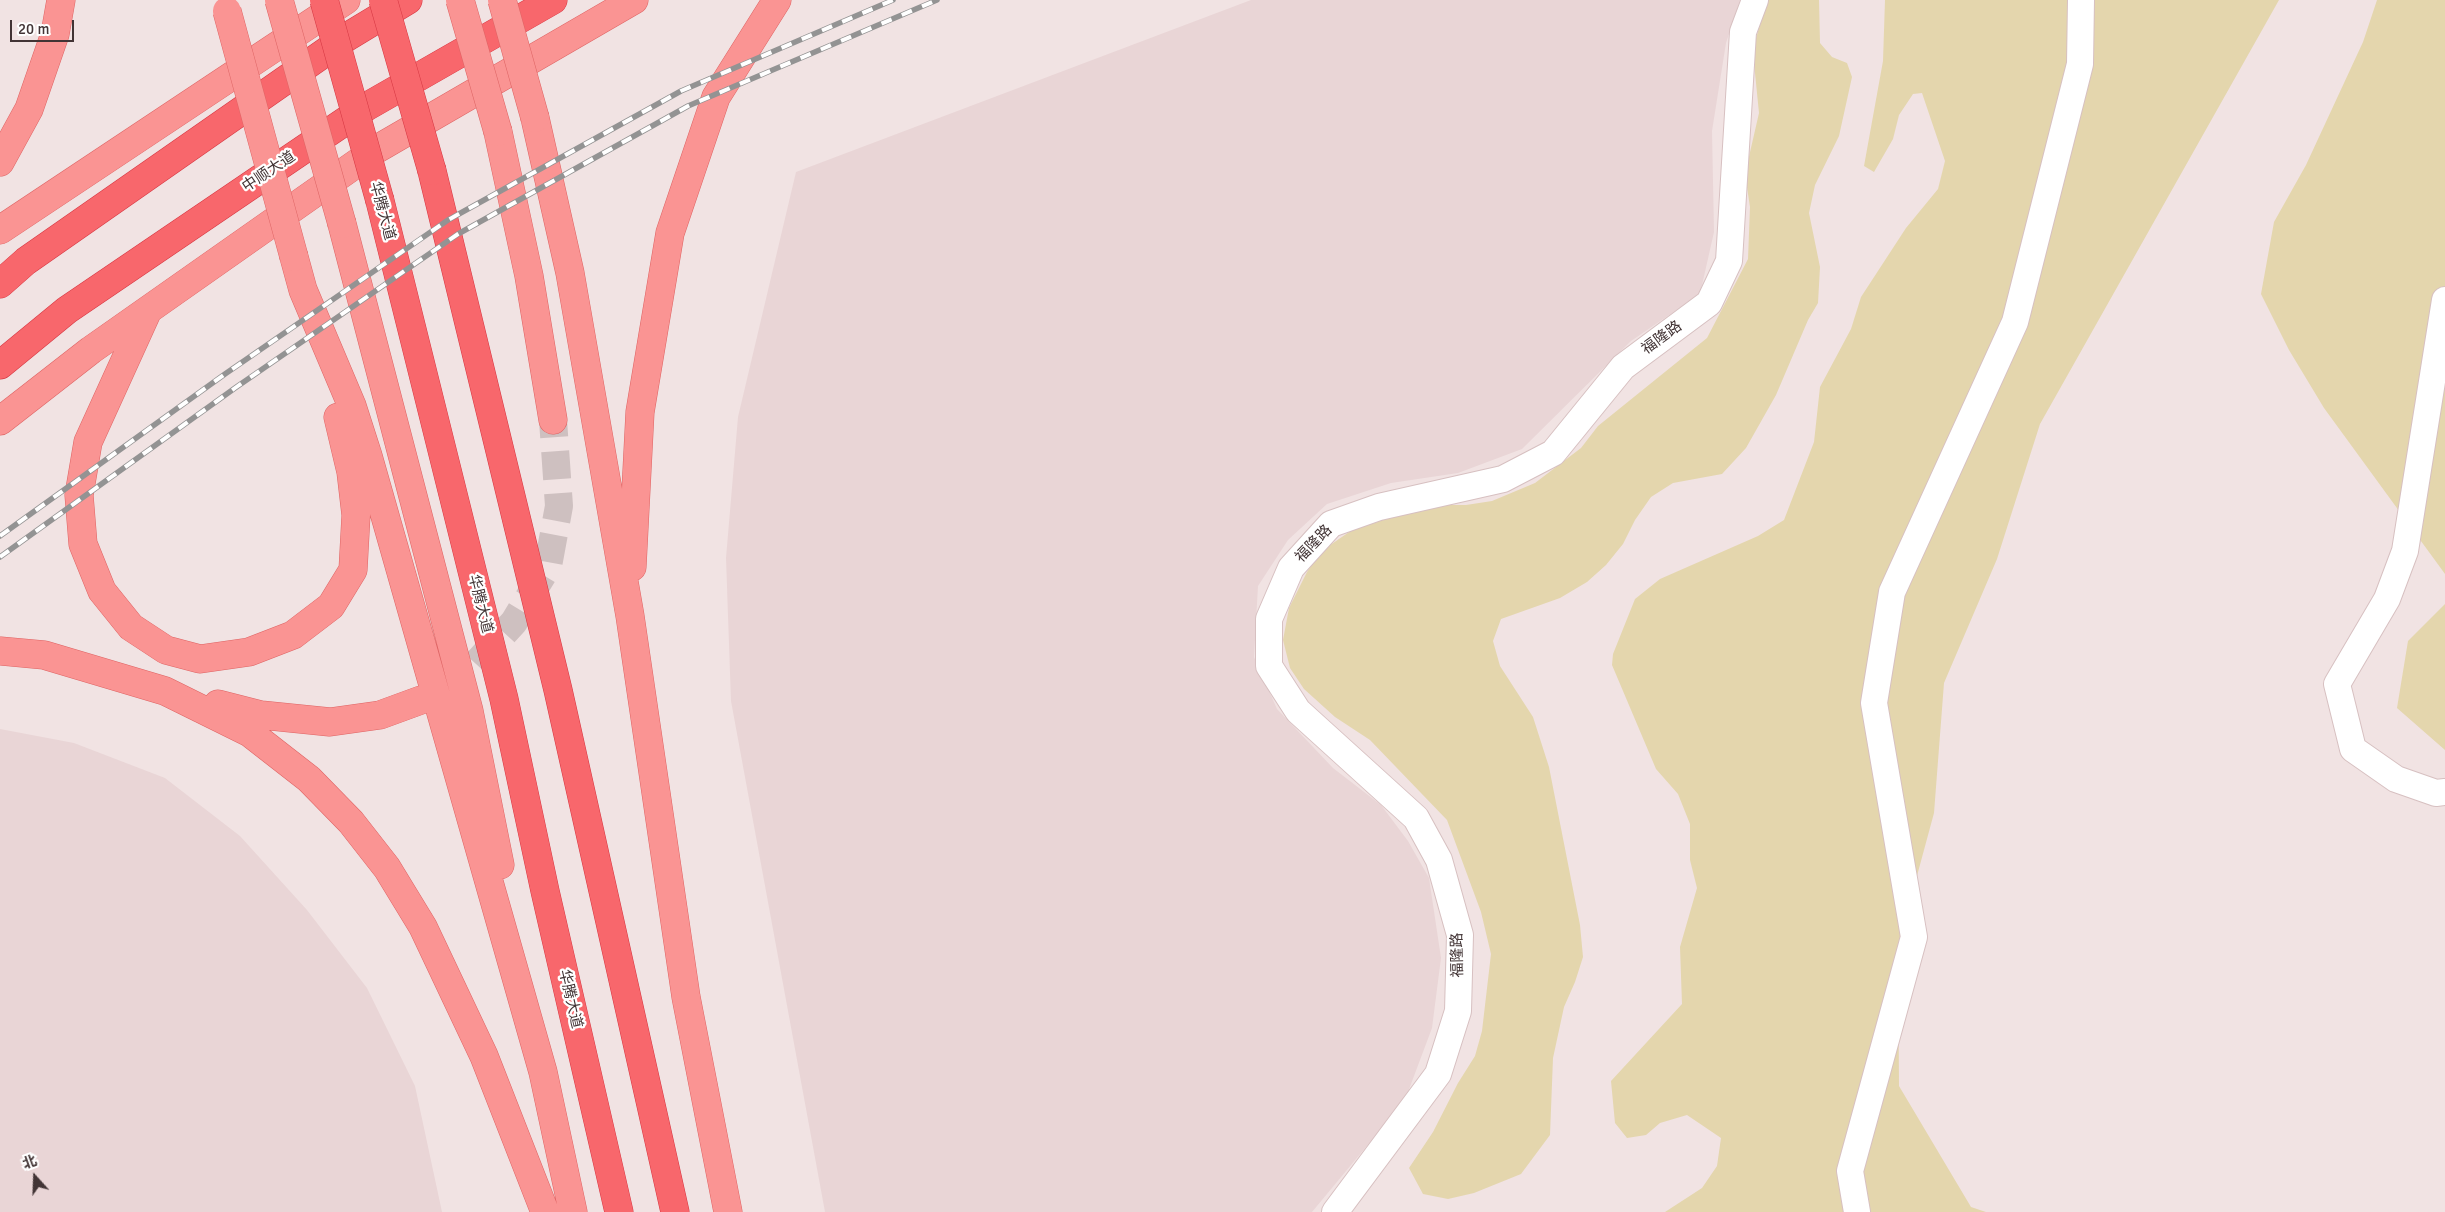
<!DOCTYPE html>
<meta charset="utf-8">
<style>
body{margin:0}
#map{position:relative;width:2445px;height:1212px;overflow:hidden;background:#f1e3e3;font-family:Signika,"Noto Sans SC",sans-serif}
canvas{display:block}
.north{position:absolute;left:10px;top:1152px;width:50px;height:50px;-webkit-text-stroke:4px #fff;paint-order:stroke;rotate:340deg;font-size:14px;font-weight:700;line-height:20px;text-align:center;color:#423435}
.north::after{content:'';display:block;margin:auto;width:18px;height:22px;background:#423435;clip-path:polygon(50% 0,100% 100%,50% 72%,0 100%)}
.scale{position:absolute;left:10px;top:20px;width:64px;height:22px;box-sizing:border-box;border:2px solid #423435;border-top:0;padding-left:6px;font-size:15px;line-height:18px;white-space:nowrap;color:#423435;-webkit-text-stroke:4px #fff;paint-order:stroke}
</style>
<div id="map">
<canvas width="2445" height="1212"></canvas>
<div class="north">北</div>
<div class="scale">20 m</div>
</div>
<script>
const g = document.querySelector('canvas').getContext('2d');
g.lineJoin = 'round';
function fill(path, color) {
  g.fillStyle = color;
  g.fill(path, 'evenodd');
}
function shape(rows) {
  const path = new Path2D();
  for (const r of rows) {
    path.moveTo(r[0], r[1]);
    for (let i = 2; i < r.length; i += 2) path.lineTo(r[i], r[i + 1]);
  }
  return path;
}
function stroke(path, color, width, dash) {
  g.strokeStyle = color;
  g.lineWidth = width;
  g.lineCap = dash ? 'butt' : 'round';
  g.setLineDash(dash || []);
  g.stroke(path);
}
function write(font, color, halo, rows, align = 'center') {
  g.font = font + ' Signika,"Noto Sans SC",sans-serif';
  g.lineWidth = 4.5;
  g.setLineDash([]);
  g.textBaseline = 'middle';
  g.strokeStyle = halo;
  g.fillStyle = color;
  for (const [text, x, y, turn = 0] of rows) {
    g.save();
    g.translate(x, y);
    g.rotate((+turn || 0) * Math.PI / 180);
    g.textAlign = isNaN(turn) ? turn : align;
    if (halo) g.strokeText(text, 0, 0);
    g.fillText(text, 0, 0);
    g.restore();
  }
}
fill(shape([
 [1251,0,1740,0,1726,43,1712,131,1714,232,1700,294,1631,341,1522,449,1458,473,1391,483,1327,504,1288,540,1258,586,1254,657,1277,709,1333,768,1381,805,1408,841,1429,878,1441,958,1432,1028,1405,1100,1312,1212,825,1212,731,701,726,558,738,417,796,172],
 [0,729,74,743,165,778,240,836,307,910,367,988,415,1086,442,1212,0,1212]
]), '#e9d5d6');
fill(shape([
 [1767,0,1819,0,1820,43,1832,57,1847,63,1852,77,1839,136,1815,185,1809,213,1820,267,1818,303,1808,320,1776,395,1746,448,1722,474,1673,483,1651,497,1635,520,1623,544,1606,565,1587,582,1560,598,1501,619,1493,641,1500,666,1533,717,1549,767,1580,925,1583,957,1575,982,1564,1007,1553,1058,1550,1135,1521,1174,1474,1193,1448,1199,1423,1194,1409,1168,1433,1132,1458,1083,1475,1056,1482,1031,1491,954,1481,912,1447,820,1370,740,1335,717,1304,689,1290,668,1283,640,1289,608,1307,572,1320,552,1355,528,1378,520,1446,505,1466,505,1492,501,1535,483,1581,448,1598,426,1707,338,1748,259,1750,207,1745,174,1759,113,1754,63,1755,42],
 [1885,0,2279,0,2040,424,1997,559,1944,683,1934,813,1898,946,1899,1086,1971,1207,1986,1212,1665,1212,1702,1188,1717,1166,1721,1138,1687,1115,1660,1123,1646,1135,1627,1138,1615,1123,1611,1081,1682,1004,1680,947,1697,888,1690,860,1690,824,1678,794,1656,769,1612,665,1613,654,1635,599,1660,579,1758,536,1784,520,1814,442,1820,387,1851,329,1861,297,1906,228,1938,189,1945,161,1922,93,1913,94,1899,115,1893,139,1874,172,1864,166,1883,61],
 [2377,0,2445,0,2445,574,2324,408,2289,350,2261,294,2274,222,2306,165,2363,42],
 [2445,604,2445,750,2397,708,2408,641]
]), '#e4d6ad');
stroke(shape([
 [441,687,473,667,514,622,548,566,559,506,553,420]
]), '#cec0c0', 28, [28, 14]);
const minor = shape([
 [2445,300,2405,551,2387,599,2337,684,2353,749,2396,779,2436,793,2445,792],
 [1335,1212,1438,1074,1458,1011,1460,935,1439,860,1416,818,1298,711,1269,666,1269,619,1291,568,1331,524,1379,507,1503,479,1553,453,1623,367,1709,303,1729,261,1743,32,1755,0],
 [1857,1212,1850,1171,1914,937,1874,703,1892,592,2015,322,2080,64,2081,0]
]);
const major = shape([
 [535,118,570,273,630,616,686,997,728,1212],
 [498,132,529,276,553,420],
 [0,162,29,109,55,34,61,0],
 [342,224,469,711,500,865],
 [0,230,346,0],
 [294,257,303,290,352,406,368,456,543,1072,573,1212],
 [148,310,88,442,79,495,83,544,102,591,131,627,166,650,200,659,249,652,293,635,331,606,353,570,356,515,351,472,338,417],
 [0,421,91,350,377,149,634,0],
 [632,567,640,412,670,233,716,97,777,0],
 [0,651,44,655,165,691,250,733,309,779,351,822,387,868,423,927,484,1056,545,1212],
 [218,704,261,715,330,722,380,715,421,700]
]);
const highway = shape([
 [432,171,558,690,675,1212],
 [380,201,504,699,545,891,619,1212],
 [0,284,26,261,347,37,408,0],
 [0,365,67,310,366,107,553,0]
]);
stroke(minor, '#d7c0c1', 28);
stroke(major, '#de6464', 29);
stroke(highway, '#d63843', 29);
stroke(minor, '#fff', 26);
stroke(major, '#fa9493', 28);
stroke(highway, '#f8676c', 28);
const rail = shape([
 [0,536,225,374,448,220,681,91,893,0],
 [0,557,235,388,458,234,688,106,937,0]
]);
stroke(rail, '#939393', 5.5);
stroke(rail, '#fff', 4, [11]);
const majorBridge = shape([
 [279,0,342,224],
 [460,0,498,132],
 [502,0,535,118],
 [227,11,294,257]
]);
const highwayBridge = shape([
 [324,0,380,201],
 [383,0,432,171]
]);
stroke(majorBridge, '#de6464', 29, []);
stroke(highwayBridge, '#d63843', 29, []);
stroke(majorBridge, '#fa9493', 28);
stroke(highwayBridge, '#f8676c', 28);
write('15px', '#423435', '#fff', [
 ["中顺大道",269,172,-34],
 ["华腾大道",382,211,75],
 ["福隆路",1662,338,-36],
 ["福隆路",1314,544,-46],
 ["华腾大道",480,604,76],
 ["福隆路",1458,955,-91],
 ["华腾大道",570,999,77]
]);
</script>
